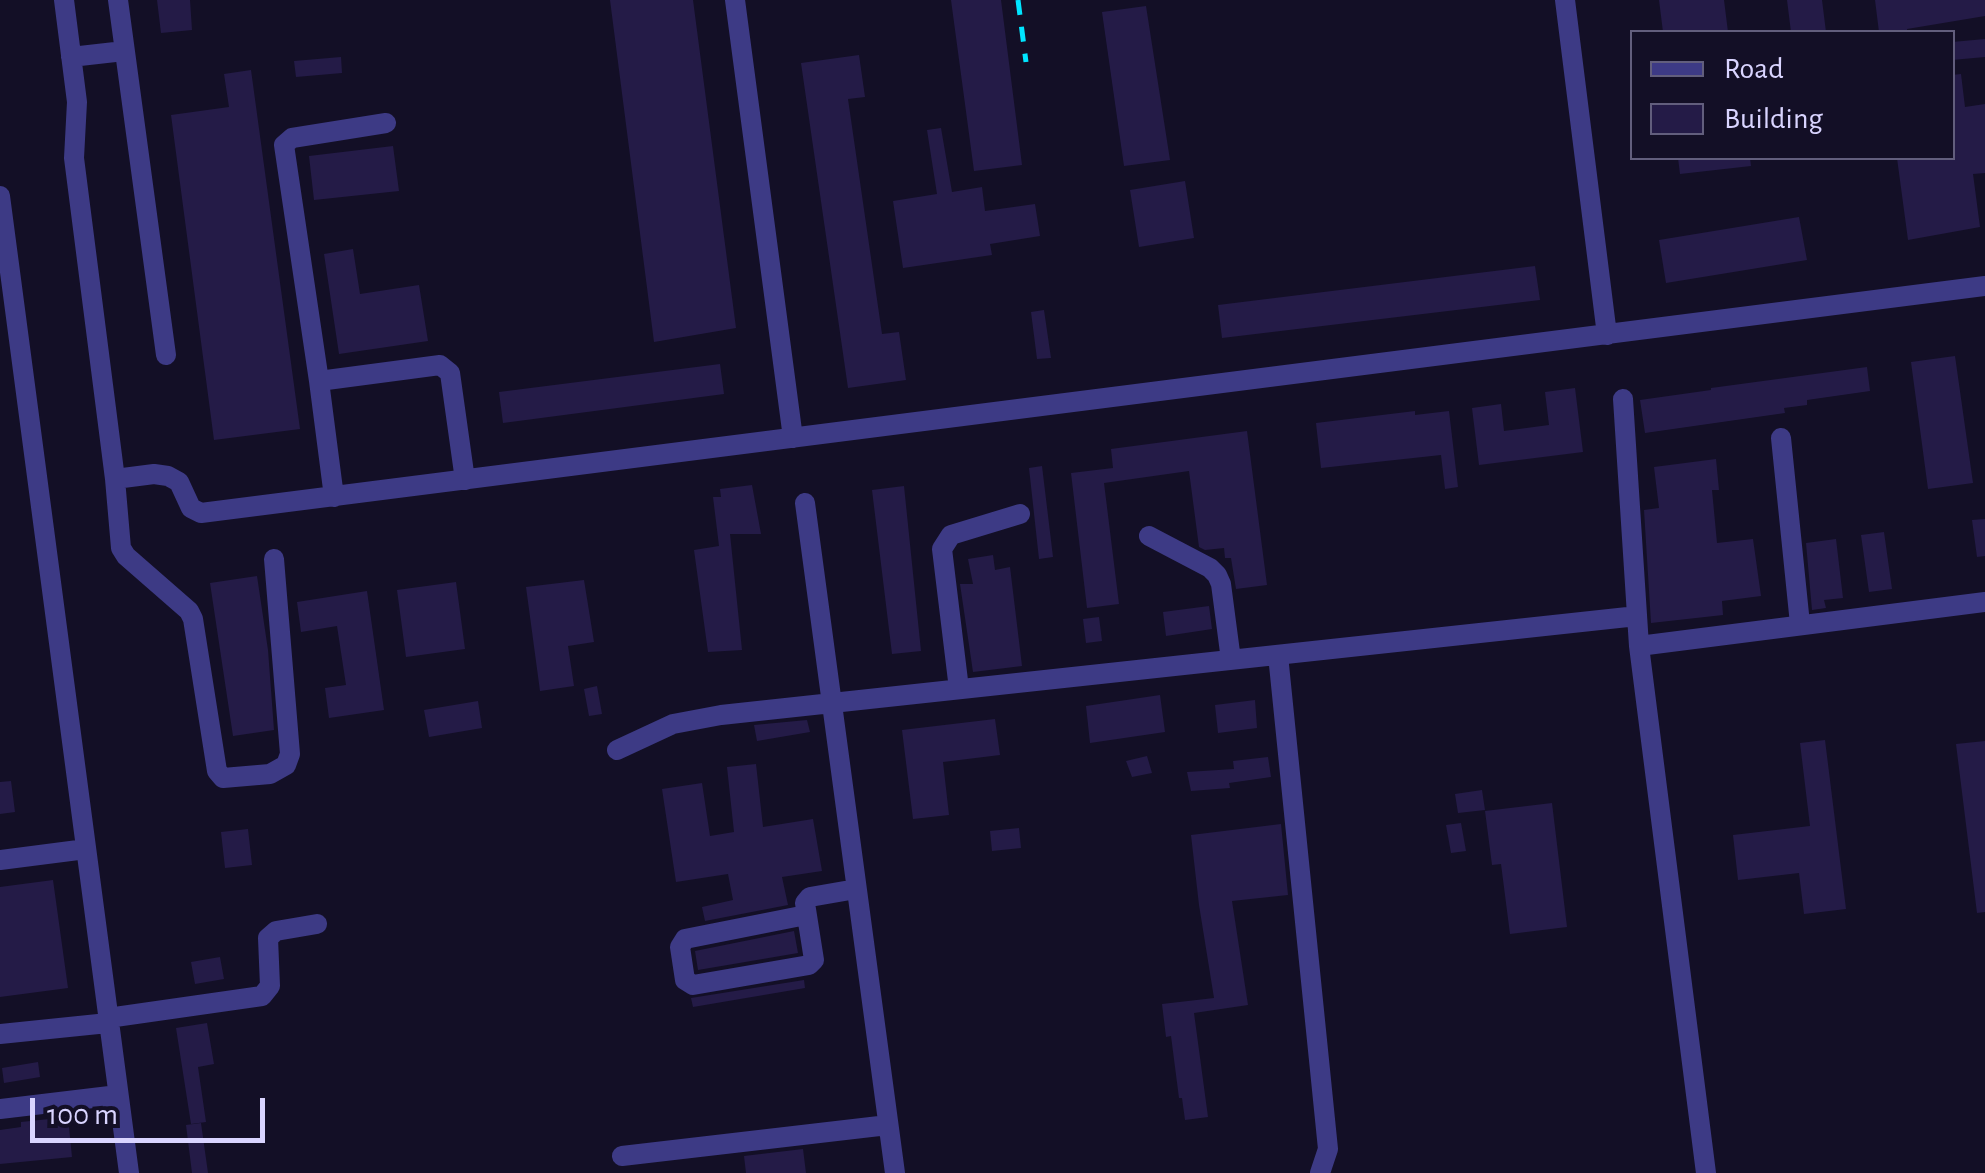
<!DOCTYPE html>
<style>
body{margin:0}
#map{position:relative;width:1985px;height:1173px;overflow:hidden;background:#130f26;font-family:"Alegreya Sans",sans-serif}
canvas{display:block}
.legend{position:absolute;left:1630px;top:30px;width:325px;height:130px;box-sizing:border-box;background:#130f26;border:2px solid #625e7d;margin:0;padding:12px 18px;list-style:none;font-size:30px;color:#d9d4ff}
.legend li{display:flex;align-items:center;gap:20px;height:50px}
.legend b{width:50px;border:2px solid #625e7d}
.scale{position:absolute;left:30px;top:1098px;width:235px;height:45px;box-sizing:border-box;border:5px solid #d9d4ff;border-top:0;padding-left:12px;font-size:30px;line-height:35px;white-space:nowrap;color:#d9d4ff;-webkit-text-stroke:8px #130f26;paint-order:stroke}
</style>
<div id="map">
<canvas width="1985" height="1173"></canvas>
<ul class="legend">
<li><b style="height:12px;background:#3d3a85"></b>Road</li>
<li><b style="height:28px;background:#241b47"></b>Building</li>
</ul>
<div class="scale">100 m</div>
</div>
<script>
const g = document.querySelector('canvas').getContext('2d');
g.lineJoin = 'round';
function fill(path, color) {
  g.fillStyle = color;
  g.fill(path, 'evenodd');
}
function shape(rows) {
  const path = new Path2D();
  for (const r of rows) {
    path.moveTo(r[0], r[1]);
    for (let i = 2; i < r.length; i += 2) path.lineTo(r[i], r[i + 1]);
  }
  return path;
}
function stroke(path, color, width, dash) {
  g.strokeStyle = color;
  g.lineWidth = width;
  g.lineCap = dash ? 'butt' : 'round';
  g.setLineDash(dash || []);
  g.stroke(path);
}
fill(shape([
 [157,0,190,0,192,30,161,33],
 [610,0,693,0,736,328,654,342],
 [951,0,1001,0,1022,165,974,171],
 [1659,0,1724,0,1728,32,1663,32],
 [1787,0,1822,0,1826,32,1791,32],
 [1875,0,1985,0,1985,16,1907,29,1907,32,1879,32],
 [1146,6,1170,160,1124,166,1102,12],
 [1985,39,1985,57,1952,60,1952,42],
 [859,55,865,97,848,99,882,334,899,332,906,380,848,388,801,63],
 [341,57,342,73,296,77,294,61],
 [251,70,300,429,214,440,171,115,229,107,224,74],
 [1961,74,1965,107,1985,104,1985,173,1973,174,1980,227,1908,240,1897,158,1952,158,1952,75],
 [941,128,952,192,982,187,985,211,1035,204,1040,236,990,244,992,255,903,268,893,201,937,194,927,130],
 [393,146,399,191,314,200,309,156],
 [1678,158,1750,158,1751,166,1680,174],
 [1185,181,1194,238,1139,247,1130,190],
 [1799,217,1807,260,1666,283,1659,240],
 [353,249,360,294,419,285,428,341,339,354,324,254],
 [1535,266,1540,300,1222,338,1218,305],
 [1044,310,1051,358,1037,359,1031,312],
 [1955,356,1973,483,1928,489,1911,362],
 [720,364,724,394,503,423,499,392],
 [1867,367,1870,391,1807,400,1807,405,1784,408,1785,413,1645,433,1640,400,1711,390,1711,388],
 [1575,388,1583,452,1479,465,1472,408,1501,404,1504,431,1549,425,1545,392],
 [1415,411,1415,415,1449,411,1458,487,1445,489,1441,455,1321,468,1316,423],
 [1247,431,1267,585,1236,589,1231,558,1225,558,1224,548,1205,550,1199,547,1189,471,1104,483,1119,604,1087,608,1071,473,1113,468,1111,449],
 [1716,459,1719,490,1712,490,1717,543,1753,539,1761,596,1722,601,1723,615,1651,623,1644,510,1659,508,1654,467],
 [1042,466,1053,557,1039,559,1029,468],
 [752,485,761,534,730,534,742,650,708,652,694,550,719,546,713,497,721,497,720,489],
 [904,486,921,651,892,654,872,490],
 [1985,519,1985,556,1977,557,1972,520],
 [1884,532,1892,589,1869,592,1861,535],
 [1836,539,1843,598,1824,600,1826,608,1812,610,1806,543],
 [993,555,995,570,1010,567,1022,666,973,672,960,584,973,584,968,559],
 [257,576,268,650,274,730,233,736,210,583],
 [584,580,594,642,568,646,574,686,540,691,526,587],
 [456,582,465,649,406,657,397,590],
 [367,591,384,710,329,718,325,688,346,685,337,626,301,632,297,602],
 [1209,606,1212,629,1166,636,1163,612],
 [1099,617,1102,641,1086,643,1083,619],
 [597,686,602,714,589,716,584,689],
 [1160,695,1165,732,1090,743,1086,706],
 [1255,700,1257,728,1218,733,1215,705],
 [478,701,482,728,429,737,424,710],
 [995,719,1000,755,943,762,949,815,913,819,902,730],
 [807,720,810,732,757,741,754,725],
 [1825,740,1846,909,1804,914,1799,873,1738,880,1733,835,1810,826,1800,743],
 [1985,741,1985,912,1977,913,1956,744],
 [1147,756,1152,773,1132,777,1126,761],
 [1268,757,1271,777,1229,783,1230,788,1191,791,1187,772,1234,769,1233,761],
 [756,764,763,827,813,819,822,871,782,877,788,905,705,921,702,907,733,900,728,874,676,882,662,789,702,783,710,836,734,832,727,767],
 [11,781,15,812,0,814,0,782],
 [1482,790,1485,810,1458,813,1455,794],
 [1552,803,1567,927,1510,934,1501,864,1492,865,1485,811],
 [1461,823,1466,851,1451,853,1446,825],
 [1281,824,1288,895,1232,901,1248,1005,1194,1013,1208,1117,1185,1120,1182,1098,1179,1098,1171,1036,1166,1037,1162,1004,1214,998,1199,905,1191,835],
 [1019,828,1021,848,992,851,990,831],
 [248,829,252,865,225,868,221,832],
 [53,880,68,988,0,997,0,887],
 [794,931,798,953,698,970,695,951],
 [220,957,224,979,195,984,191,962],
 [804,980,805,988,693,1007,691,998],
 [207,1023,214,1064,198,1067,206,1122,191,1124,176,1028],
 [38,1062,40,1077,4,1083,2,1068],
 [68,1117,72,1157,0,1164,0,1130,21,1127,21,1122],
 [201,1123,208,1173,192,1173,186,1125],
 [803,1149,806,1173,746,1173,744,1156]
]), '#241b47');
stroke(shape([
 [64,0,77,102,74,158,115,479,121,548,126,556,189,611,193,619,217,771,223,778,270,774,286,765,290,754,274,559],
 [118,0,166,355],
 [735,0,793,438],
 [1565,0,1607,335],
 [71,57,124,51],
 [0,196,129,1173],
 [319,381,440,365,450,373,465,480],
 [1623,399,1639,646,1706,1173],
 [1781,438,1800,624],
 [115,479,154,474,168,476,179,482,191,508,201,513,1985,286],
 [334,497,319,381,284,145,292,138,386,123],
 [805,503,895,1173],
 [1149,536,1210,568,1217,575,1221,584,1231,660],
 [1639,646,1985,602],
 [1278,655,1328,1149,1320,1173],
 [959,689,942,549,951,535,1020,514],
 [617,750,673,724,721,715,1637,616],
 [0,860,86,849],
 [806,915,685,939,680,947,685,980,693,985,809,965,814,960,805,903,810,897,856,889],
 [108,1018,262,996,270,986,268,938,276,931,317,924],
 [0,1034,108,1023],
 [0,1109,118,1095],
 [622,1156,888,1125]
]), '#3d3a85', 20);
stroke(shape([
 [1018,0,1026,62]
]), '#00e5ff', 5, [15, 12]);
</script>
